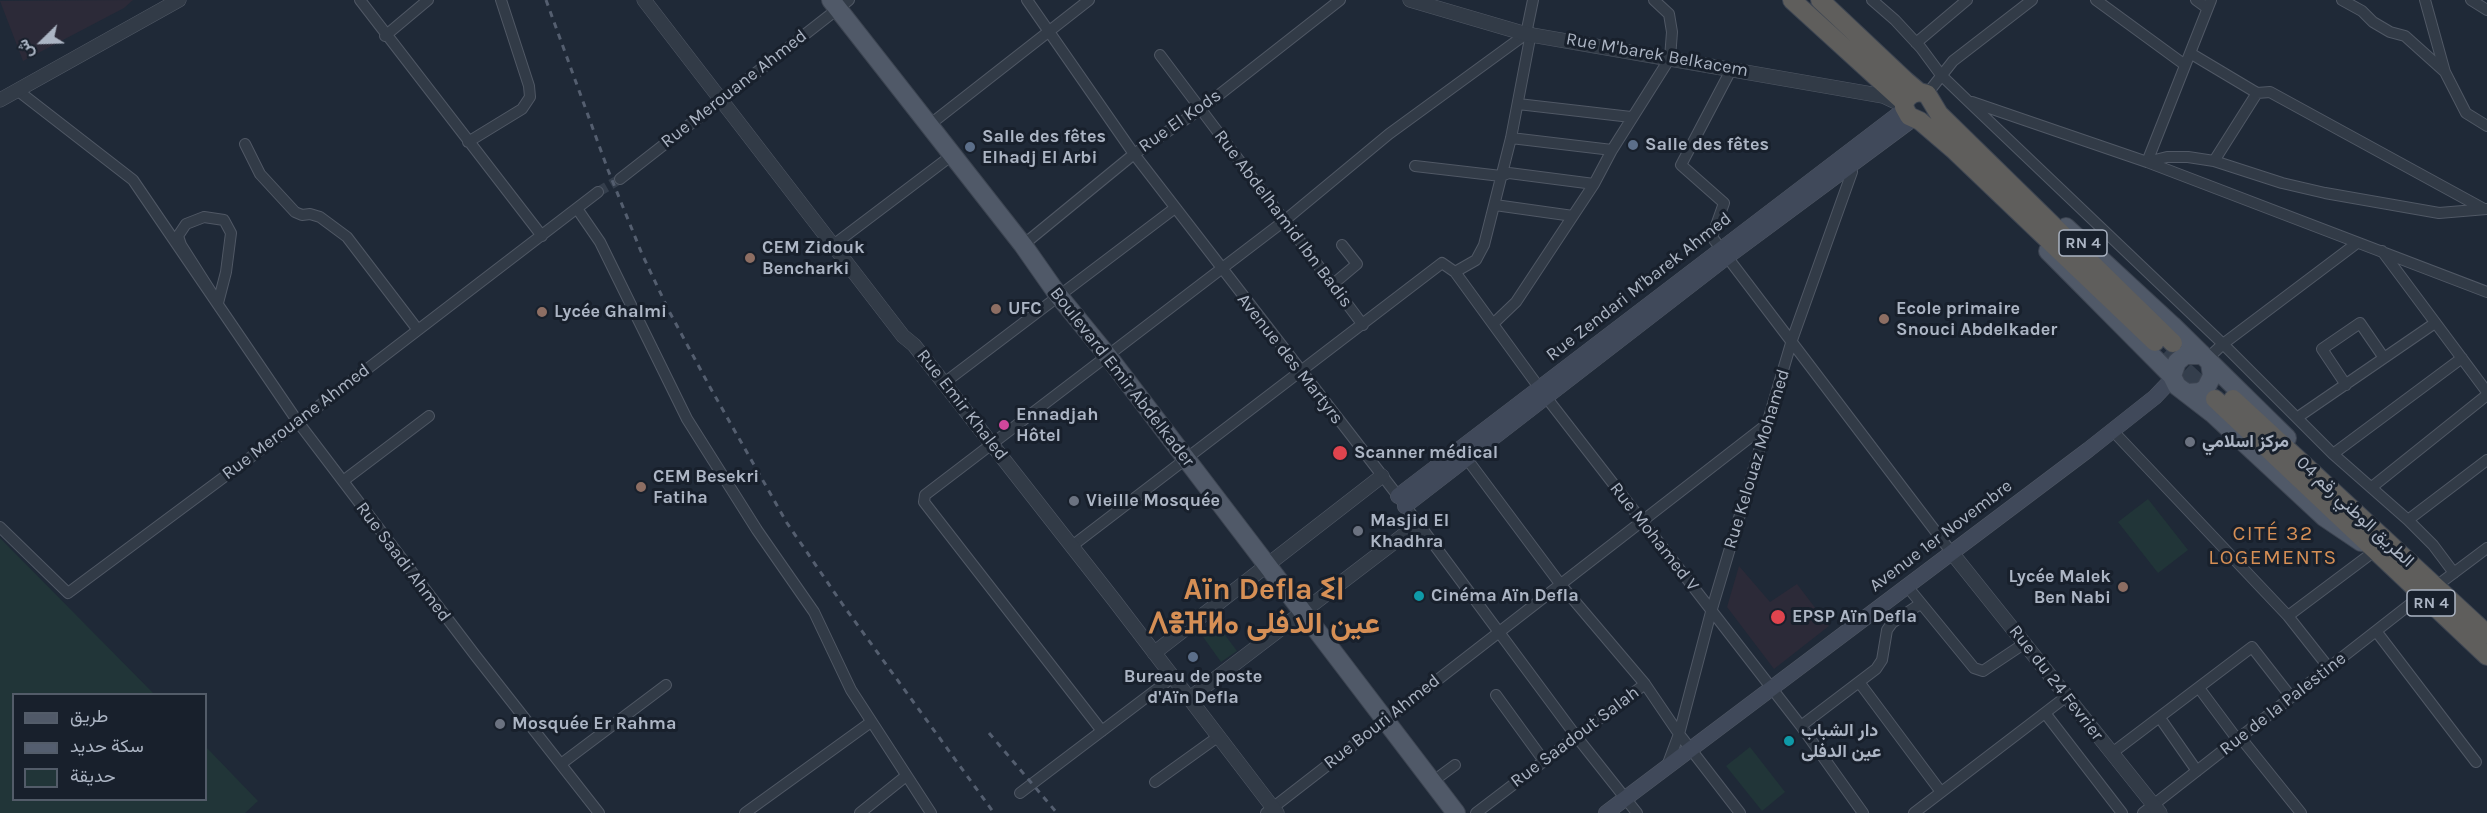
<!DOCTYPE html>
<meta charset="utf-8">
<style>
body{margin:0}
#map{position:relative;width:2487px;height:813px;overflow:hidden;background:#1f2937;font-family:Karla,Vazirmatn,sans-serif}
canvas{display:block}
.legend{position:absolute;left:12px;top:693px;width:195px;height:108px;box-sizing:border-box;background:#18202c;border:2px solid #535c69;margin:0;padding:8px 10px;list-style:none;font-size:18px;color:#acb5c4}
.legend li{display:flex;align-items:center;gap:12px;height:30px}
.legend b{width:30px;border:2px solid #535c69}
.north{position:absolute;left:12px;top:12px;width:60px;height:60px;-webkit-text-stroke:4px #18202c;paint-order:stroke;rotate:247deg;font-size:16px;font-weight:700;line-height:24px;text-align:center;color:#acb5c4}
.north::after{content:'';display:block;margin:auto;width:21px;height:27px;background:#acb5c4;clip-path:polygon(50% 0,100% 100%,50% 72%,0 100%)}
</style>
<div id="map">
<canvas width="2487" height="813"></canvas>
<ul class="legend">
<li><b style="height:8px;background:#505968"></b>طريق</li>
<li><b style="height:8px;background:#545e6f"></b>سكة حديد</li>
<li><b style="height:16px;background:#213538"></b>حديقة</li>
</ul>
<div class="north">ش</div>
</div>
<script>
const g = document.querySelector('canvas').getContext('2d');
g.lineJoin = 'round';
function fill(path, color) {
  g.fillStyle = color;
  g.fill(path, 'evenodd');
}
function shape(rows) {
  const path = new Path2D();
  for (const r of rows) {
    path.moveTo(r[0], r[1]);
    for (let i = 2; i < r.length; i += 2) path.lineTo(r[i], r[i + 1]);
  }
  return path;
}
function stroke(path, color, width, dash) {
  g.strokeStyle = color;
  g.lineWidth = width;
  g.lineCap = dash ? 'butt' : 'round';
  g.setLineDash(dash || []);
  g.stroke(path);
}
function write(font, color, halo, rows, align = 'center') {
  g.font = font + ' Karla,Vazirmatn,"Noto Sans Tifinagh",sans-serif';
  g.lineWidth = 6;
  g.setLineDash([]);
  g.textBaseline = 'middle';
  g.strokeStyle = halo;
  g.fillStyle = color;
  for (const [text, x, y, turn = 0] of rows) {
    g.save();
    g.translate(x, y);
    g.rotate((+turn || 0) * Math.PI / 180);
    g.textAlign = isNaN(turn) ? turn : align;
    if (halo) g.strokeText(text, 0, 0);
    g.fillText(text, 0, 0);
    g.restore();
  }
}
fill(shape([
 [133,0,124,8,23,61,0,1],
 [1739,566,1770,602,1797,584,1829,626,1774,669,1727,607]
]), '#2c2a38');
fill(shape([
 [2148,499,2188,550,2158,573,2118,522],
 [0,538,154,694,14,694,14,800,206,800,206,747,258,801,245,813,0,813],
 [1216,623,1237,651,1221,662,1201,634],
 [1750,747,1785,792,1762,811,1726,766]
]), '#213538');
stroke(shape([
 [598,192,620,179]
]), '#343e4c', 10, [10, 5]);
stroke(shape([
 [2165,352,2215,399]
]), '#343e4c', 18, [18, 9]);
const minor = shape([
 [360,0,542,236],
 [1027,0,1134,154,1398,496,1576,736,1637,813],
 [1872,0,1895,20,1921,48,1941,75,1968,101,2223,344,2333,454,2408,520,2433,545,2454,573],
 [2096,0,2185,65],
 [2196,0,2207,8],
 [2342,0,2362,11,2373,22,2390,32,2405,36,2444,71],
 [2425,0,2445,72,2466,113,2487,126],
 [2471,0,2487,10],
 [385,36,428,0],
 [1916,43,1967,0],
 [2190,53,2257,93,2270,92,2484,209],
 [1160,55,1363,325],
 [1732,68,1681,165,1724,203,1712,237,1952,553],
 [17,90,133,180,298,422,475,655,599,813],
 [1927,94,1953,61,2032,0],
 [1972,102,2147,162,2487,292],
 [1518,104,1631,117],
 [928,126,1089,0],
 [1511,138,1612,150],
 [468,142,522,109,530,97,529,86,501,0],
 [245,144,260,174,295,212,302,215,310,214,320,217,347,237,418,330],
 [2214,161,2257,93],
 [2147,162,2167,157,2188,157,2214,161,2282,183,2325,193,2439,213,2487,209],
 [2147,162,2211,0],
 [1415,166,1501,176,1509,173,1594,184],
 [620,179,849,0],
 [1495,205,1573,216],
 [578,210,600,242,687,419,757,530,814,612,851,690,931,813],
 [204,217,224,220,231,233,226,272,218,303,181,245,178,236,186,224,204,217],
 [1023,245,1134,154,1201,109,1340,0],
 [832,246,951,156],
 [2382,251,2487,392],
 [1455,272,1476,260,1484,245,1511,138,1531,33],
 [1332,285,1357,264,1342,245],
 [1493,324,1516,302,1594,184,1612,150,1670,58,1672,32,1669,14,1654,0],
 [2207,359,2223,344,2357,243],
 [944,383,1175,208],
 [2346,385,2322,349,2360,323,2384,358],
 [2298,417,2435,323],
 [2112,430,2288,616,2329,668],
 [2333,454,2462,358],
 [1464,455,1561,585,1645,684,1679,734,1740,813],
 [343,481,429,416],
 [2372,487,2487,395],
 [2408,520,2487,460],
 [0,527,68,593,298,422,598,192],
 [1072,546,1442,263,1455,272,1546,397,1801,726,1863,813],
 [1906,585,1974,668,1983,671,2025,643],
 [2435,587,2487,548],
 [2288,616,2376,550],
 [2376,631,2476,762],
 [1859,682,1941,792],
 [2199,688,2237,739],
 [1496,695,1544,761],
 [2045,713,2122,813],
 [2160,718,2197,771],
 [1801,726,1876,669,1882,660,1887,630,1892,623,1920,604],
 [1102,731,924,502,925,495,1284,221,1389,134,1526,34,1533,0],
 [2240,737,2301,813],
 [2112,753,2252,647,2291,697],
 [561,764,666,685],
 [1667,766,1679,734,1711,612,1792,340,1852,172,1846,165],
 [1155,782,1219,736],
 [1432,782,1455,765],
 [1020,793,1173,677],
 [745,813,871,722],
 [860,813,906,776],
 [1266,813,1766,425],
 [1476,813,1645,684],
 [1914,813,2067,696],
 [2143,813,2422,595]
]);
const tertiary = shape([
 [644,0,903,336,914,345,1114,600,1277,813],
 [1410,0,1526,34,1883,96,1900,104],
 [0,100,179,0],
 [1952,553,2160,813],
 [1154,653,1382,476],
 [1190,698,1418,524]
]);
const secondary = shape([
 [1398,496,1905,109],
 [1405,506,1727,257,1913,119],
 [1606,813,2088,450,2155,397,2173,378]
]);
const primary = shape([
 [831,0,1023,245,1058,295,1107,355,1456,813],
 [2066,227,2172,325,2287,438],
 [2048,251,2172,376],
 [2202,355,2185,355,2177,362,2172,376,2177,386,2212,413,2324,517,2361,542],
 [2187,393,2200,392,2206,388,2212,376,2210,363]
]);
const trunk = shape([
 [1792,0,1905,103],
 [1820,0,1906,81,1919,92,1927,94,1939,114,2173,343],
 [1919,92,1912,94,1906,99,1904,107,1909,116,1920,121,1955,151,2155,342],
 [2215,399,2487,656],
 [2233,399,2487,634]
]);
stroke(minor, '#505865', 12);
stroke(tertiary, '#505865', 15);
stroke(secondary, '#505865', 16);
stroke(primary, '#3c4451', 20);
stroke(trunk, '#3d4552', 20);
stroke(minor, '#323b47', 10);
stroke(tertiary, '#323b47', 14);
stroke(secondary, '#40495a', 15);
stroke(primary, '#505968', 18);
stroke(trunk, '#5f5e5c', 18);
stroke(shape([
 [546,0,608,170,642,254,669,311,711,389,787,523,843,605,994,813],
 [989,733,1057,813]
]), '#545e6f', 3, [6, 6]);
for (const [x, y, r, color] of [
 [1633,145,6,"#5c6f8a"],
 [970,147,6,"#5c6f8a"],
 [750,258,6,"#8d6e63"],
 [996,309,6,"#8d6e63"],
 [542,312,6,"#8d6e63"],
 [1884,319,6,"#8d6e63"],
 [1004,425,6,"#d1479c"],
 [2190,442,6,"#6b7280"],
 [1340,453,8,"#e0444e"],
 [641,487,6,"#8d6e63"],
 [1074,501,6,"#6b7280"],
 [1358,531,6,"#6b7280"],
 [2123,587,6,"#8d6e63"],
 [1419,596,6,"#0f9aa8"],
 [1778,617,8,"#e0444e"],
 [1193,657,6,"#5c6f8a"],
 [500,724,6,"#6b7280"],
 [1789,741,6,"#0f9aa8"]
]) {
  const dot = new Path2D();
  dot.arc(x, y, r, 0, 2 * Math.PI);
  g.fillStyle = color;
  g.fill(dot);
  stroke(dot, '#18202c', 2);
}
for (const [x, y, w] of [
 [2083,243,48],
 [2431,603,48]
]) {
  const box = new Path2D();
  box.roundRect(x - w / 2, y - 13, w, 26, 4.5);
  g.fillStyle = '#18202c';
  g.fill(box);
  stroke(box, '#acb5c4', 1.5);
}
write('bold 16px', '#acb5c4', null, [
 ["RN 4",2083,243],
 ["RN 4",2431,603]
]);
write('18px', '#acb5c4', '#18202c', [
 ["Rue M'barek Belkacem",1657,55,10],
 ["Rue Merouane Ahmed",734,89,-38],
 ["Rue El Kods",1180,121,-35],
 ["Rue Abdelhamid Ibn Badis",1283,219,53],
 ["Rue Zendari M'barek Ahmed",1639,287,-38],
 ["Avenue des Martyrs",1290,359,52],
 ["Boulevard Emir Abdelkader",1122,377,52],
 ["Rue Emir Khaled",962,405,52],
 ["Rue Merouane Ahmed",296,422,-37],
 ["Rue Kelouaz Mohamed",1757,459,-73],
 ["الطريق الوطني رقم 04",2355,512,43],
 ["Avenue 1er Novembre",1941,536,-37],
 ["Rue Mohamed V",1654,537,52],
 ["Rue Saadi Ahmed",403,562,53],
 ["Rue du 24 Fevrier",2056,683,52],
 ["Rue de la Palestine",2283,704,-38],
 ["Rue Bouri Ahmed",1382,722,-38],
 ["Rue Saadout Salah",1575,737,-37]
]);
write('bold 18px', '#acb5c4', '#18202c', [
 ["Salle des fêtes",982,137],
 ["Elhadj El Arbi",982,158],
 ["Salle des fêtes",1645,145],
 ["CEM Zidouk",762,248],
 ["Bencharki",762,269],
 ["UFC",1008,309],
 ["Ecole primaire",1896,309],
 ["Snouci Abdelkader",1896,330],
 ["Lycée Ghalmi",554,312],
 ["Ennadjah",1016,415],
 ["Hôtel",1016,436],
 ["مركز اسلامي",2202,442],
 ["Scanner médical",1354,453],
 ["CEM Besekri",653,477],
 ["Fatiha",653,498],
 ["Vieille Mosquée",1086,501],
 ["Masjid El",1370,521],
 ["Khadhra",1370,542],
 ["Lycée Malek",2111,577,"right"],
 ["Ben Nabi",2111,598,"right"],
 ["Cinéma Aïn Defla",1431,596],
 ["EPSP Aïn Defla",1792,617],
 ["Bureau de poste",1193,677,"center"],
 ["d'Aïn Defla",1193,698,"center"],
 ["Mosquée Er Rahma",512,724],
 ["دار الشباب",1801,731],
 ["عين الدفلى",1801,752]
], 'left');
g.letterSpacing = '1.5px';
write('21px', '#d68f55', '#18202c', [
 ["CITÉ 32",2273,534],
 ["LOGEMENTS",2273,558]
]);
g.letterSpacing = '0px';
write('bold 30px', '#d68f55', '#18202c', [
 ["Aïn Defla ⵉⵏ",1264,590],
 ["ⴷⴻⴼⵍⴰ عين الدفلى",1264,624]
]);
</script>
